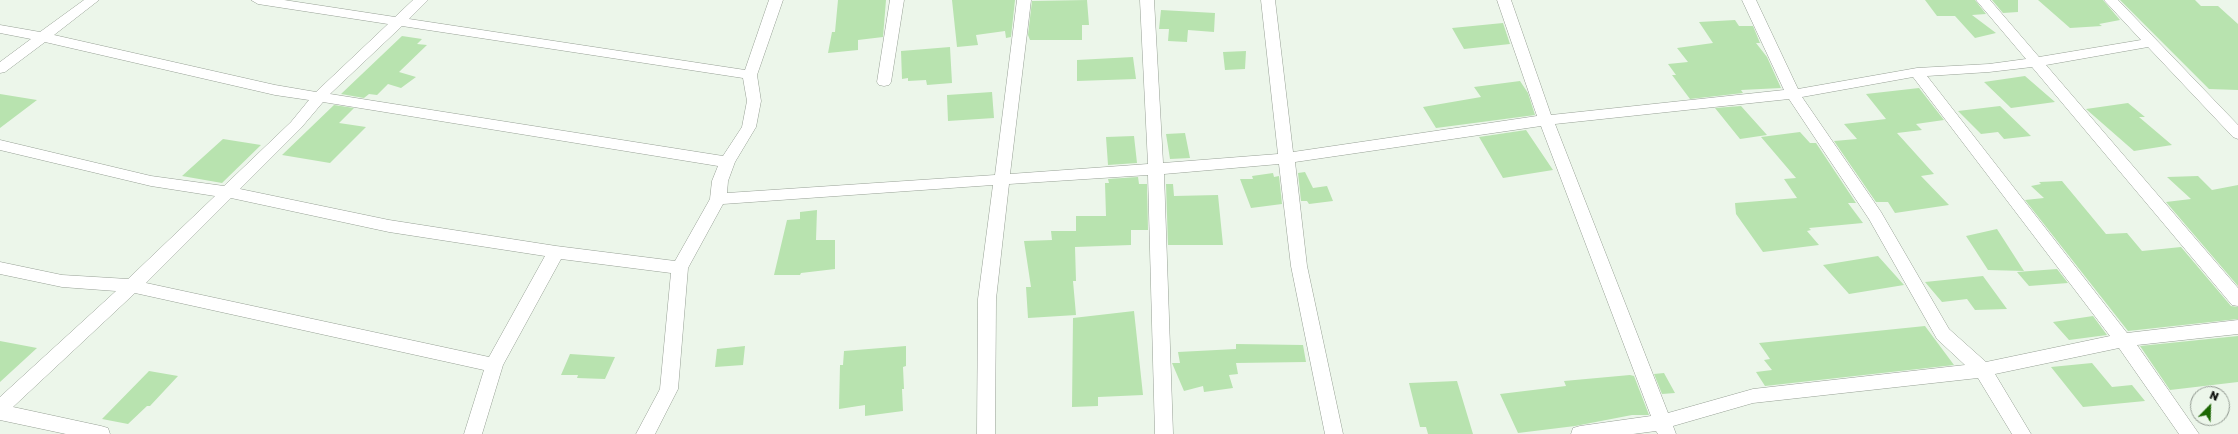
<!DOCTYPE html>
<style>
body{margin:0}
#map{position:relative;width:2238px;height:434px;overflow:hidden;background:#ecf6ea;font-family:"Golos Text",sans-serif}
canvas{display:block}
.north{position:absolute;left:2190px;top:386px;width:40px;height:40px;box-sizing:border-box;background:#ecf6ea;border:1px solid #929a91;border-radius:50%;rotate:23deg;font-size:11px;font-weight:700;line-height:16px;text-align:center;color:#0c0f0b}
.north::after{content:'';display:block;margin:auto;width:14px;height:18px;background:#1c6703;clip-path:polygon(50% 0,100% 100%,50% 72%,0 100%)}
</style>
<div id="map">
<canvas width="2238" height="434"></canvas>
<div class="north">N</div>
</div>
<script>
const g = document.querySelector('canvas').getContext('2d');
g.lineJoin = 'round';
function fill(path, color) {
  g.fillStyle = color;
  g.fill(path, 'evenodd');
}
function shape(rows) {
  const path = new Path2D();
  for (const r of rows) {
    path.moveTo(r[0], r[1]);
    for (let i = 2; i < r.length; i += 2) path.lineTo(r[i], r[i + 1]);
  }
  return path;
}
function stroke(path, color, width, dash) {
  g.strokeStyle = color;
  g.lineWidth = width;
  g.lineCap = dash ? 'butt' : 'round';
  g.setLineDash(dash || []);
  g.stroke(path);
}
fill(shape([
 [838,0,886,0,883,37,858,40,858,50,828,53,832,32,835,32],
 [952,0,1015,0,1011,37,1006,38,1005,31,976,35,978,45,957,47],
 [1087,0,1089,25,1082,25,1082,40,1030,40,1028,35,1032,1],
 [1925,0,1975,0,1986,14,1972,15,1996,33,1975,38,1955,16,1937,16],
 [1992,0,2018,0,2018,12,2003,13],
 [2038,0,2103,0,2120,20,2099,24,2102,26,2070,28],
 [2120,0,2195,0,2201,6,2218,6,2238,24,2238,90,2209,89],
 [1161,10,1215,13,1214,32,1188,30,1187,42,1168,41,1169,29,1159,29],
 [1735,20,1739,26,1753,26,1760,43,1756,43,1767,57,1781,88,1741,90,1743,93,1690,99,1672,75,1676,75,1668,64,1688,62,1677,48,1713,43,1699,22],
 [1503,23,1510,44,1464,49,1452,28],
 [402,36,422,39,417,44,427,45,399,72,416,77,401,88,388,84,377,95,369,94,364,98,341,94],
 [950,47,952,83,927,85,926,80,908,81,908,78,902,79,901,51],
 [1246,51,1245,69,1225,70,1223,52],
 [1133,57,1136,79,1077,81,1077,60],
 [2025,76,2055,102,2011,108,1984,82],
 [1520,81,1528,93,1535,115,1436,128,1423,107,1481,97,1474,87],
 [1919,88,1944,120,1916,124,1922,130,1897,133,1934,174,1921,176,1949,205,1895,213,1888,202,1876,202,1834,141,1857,139,1844,124,1886,119,1866,94],
 [992,92,994,118,948,121,947,95],
 [0,94,37,100,0,128],
 [2128,103,2145,117,2139,117,2172,145,2134,151,2086,109],
 [334,105,354,108,339,123,366,127,330,163,282,155],
 [1741,106,1767,135,1740,139,1715,108],
 [2000,106,2031,136,2004,139,1998,132,1981,134,1958,111],
 [1526,130,1553,170,1503,178,1479,137],
 [1800,132,1810,143,1816,143,1856,203,1848,203,1863,223,1809,228,1811,230,1807,231,1819,245,1763,252,1736,214,1735,203,1797,198,1784,179,1796,178,1761,137],
 [1185,133,1190,158,1170,159,1166,134],
 [1134,136,1137,163,1108,165,1106,137],
 [223,139,261,145,222,183,182,176],
 [1305,172,1313,188,1327,186,1333,201,1309,204,1307,201,1301,201,1298,173],
 [1273,173,1274,177,1279,176,1282,204,1251,208,1240,179,1253,179,1252,176],
 [2198,176,2212,190,2238,185,2238,286,2166,202,2191,199,2167,177],
 [1138,177,1139,184,1147,184,1148,230,1131,230,1131,245,1075,247,1076,281,1073,281,1076,315,1028,318,1026,287,1031,287,1024,241,1052,240,1051,231,1076,231,1076,216,1106,216,1105,183,1109,183,1108,179],
 [2062,181,2106,234,2127,233,2142,251,2181,247,2231,306,2238,307,2238,319,2128,331,2025,200,2044,198,2031,186,2041,184,2039,182],
 [1166,184,1173,184,1174,196,1218,195,1223,245,1168,245],
 [817,210,816,240,835,240,835,269,801,273,800,275,774,275,787,220,800,219,800,212],
 [1997,229,2024,271,1988,270,1966,236],
 [1878,256,1904,285,1849,294,1823,265],
 [2057,269,2068,283,2029,286,2017,272],
 [1983,276,2007,309,1975,310,1967,299,1942,302,1925,282],
 [1134,311,1143,395,1098,397,1098,406,1072,407,1073,318],
 [2093,316,2107,335,2069,340,2053,322],
 [1925,326,1954,365,1765,386,1756,372,1772,370,1764,360,1770,359,1759,343],
 [2238,336,2238,382,2170,390,2140,346],
 [0,341,37,348,0,382],
 [1236,344,1303,345,1306,362,1236,363,1238,374,1229,375,1233,388,1204,392,1203,386,1184,391,1172,363,1180,363,1178,352,1236,349],
 [745,346,743,365,715,367,717,349],
 [906,346,906,366,903,367,904,389,902,389,903,411,865,416,865,405,839,409,840,365,843,365,844,351],
 [570,354,615,357,605,379,577,378,578,375,561,375],
 [2092,363,2112,387,2132,385,2145,401,2083,407,2051,367],
 [149,371,178,376,150,406,147,406,128,424,102,419],
 [1664,373,1675,393,1662,394,1654,374],
 [1630,375,1634,376,1649,415,1632,415,1575,426,1518,433,1500,394,1566,386,1564,381],
 [1457,381,1473,434,1428,434,1426,427,1420,427,1409,383]
]), '#b8e3af');
const street = shape([
 [84,0,99,0,54,35,275,85,316,92,388,24,258,4,251,0,284,0,395,17,413,0,428,0,409,19,745,70,769,0,783,0,757,75,761,101,756,127,735,162,728,181,727,193,995,175,1017,0,1031,0,1010,174,1148,164,1140,0,1154,0,1163,163,1278,154,1261,0,1275,0,1293,152,1537,116,1497,0,1511,0,1551,115,1784,90,1742,0,1756,0,1798,89,1917,68,1989,64,2026,59,1976,0,1990,0,2039,57,2141,40,2104,0,2118,0,2238,125,2238,139,2233,137,2148,47,2046,65,2238,288,2238,306,2232,305,2032,67,1989,72,1927,76,2127,333,2238,320,2238,334,2137,345,2199,434,2179,434,2119,348,1995,374,2031,434,2012,434,1978,378,1753,403,1673,426,1676,434,1658,434,1656,431,1633,434,1571,434,1573,428,1580,426,1651,416,1541,126,1295,162,1307,266,1343,434,1325,434,1291,266,1279,164,1164,174,1173,434,1155,434,1148,175,1009,184,996,299,995,434,977,434,978,299,993,185,723,204,688,268,678,389,655,434,636,434,660,389,671,273,561,259,503,365,482,434,464,434,484,370,135,293,13,407,101,426,108,428,110,434,66,434,0,420,0,397,116,291,62,287,0,274,0,262,62,275,128,279,215,196,151,186,0,150,0,140,151,176,224,186,291,122,309,100,275,95,45,42,5,72,0,73,0,62,31,39,0,33,0,25,40,32,84,0],
 [402,26,743,78,747,101,742,127,723,156,330,94,402,26],
 [1913,77,2110,336,1986,362,1949,329,1881,212,1802,97,1913,77],
 [1789,99,1869,219,1937,339,1965,365,1753,389,1668,413,1555,124,1789,99],
 [323,102,718,166,712,181,710,199,675,261,556,246,389,220,240,189,301,128,323,102],
 [231,198,389,232,545,256,489,357,146,283,231,198],
 [890,0,904,0,891,82,889,85,884,86,879,85,877,82,890,0]
]);
stroke(street, '#97a095', 1);
fill(street, '#fff');
</script>
